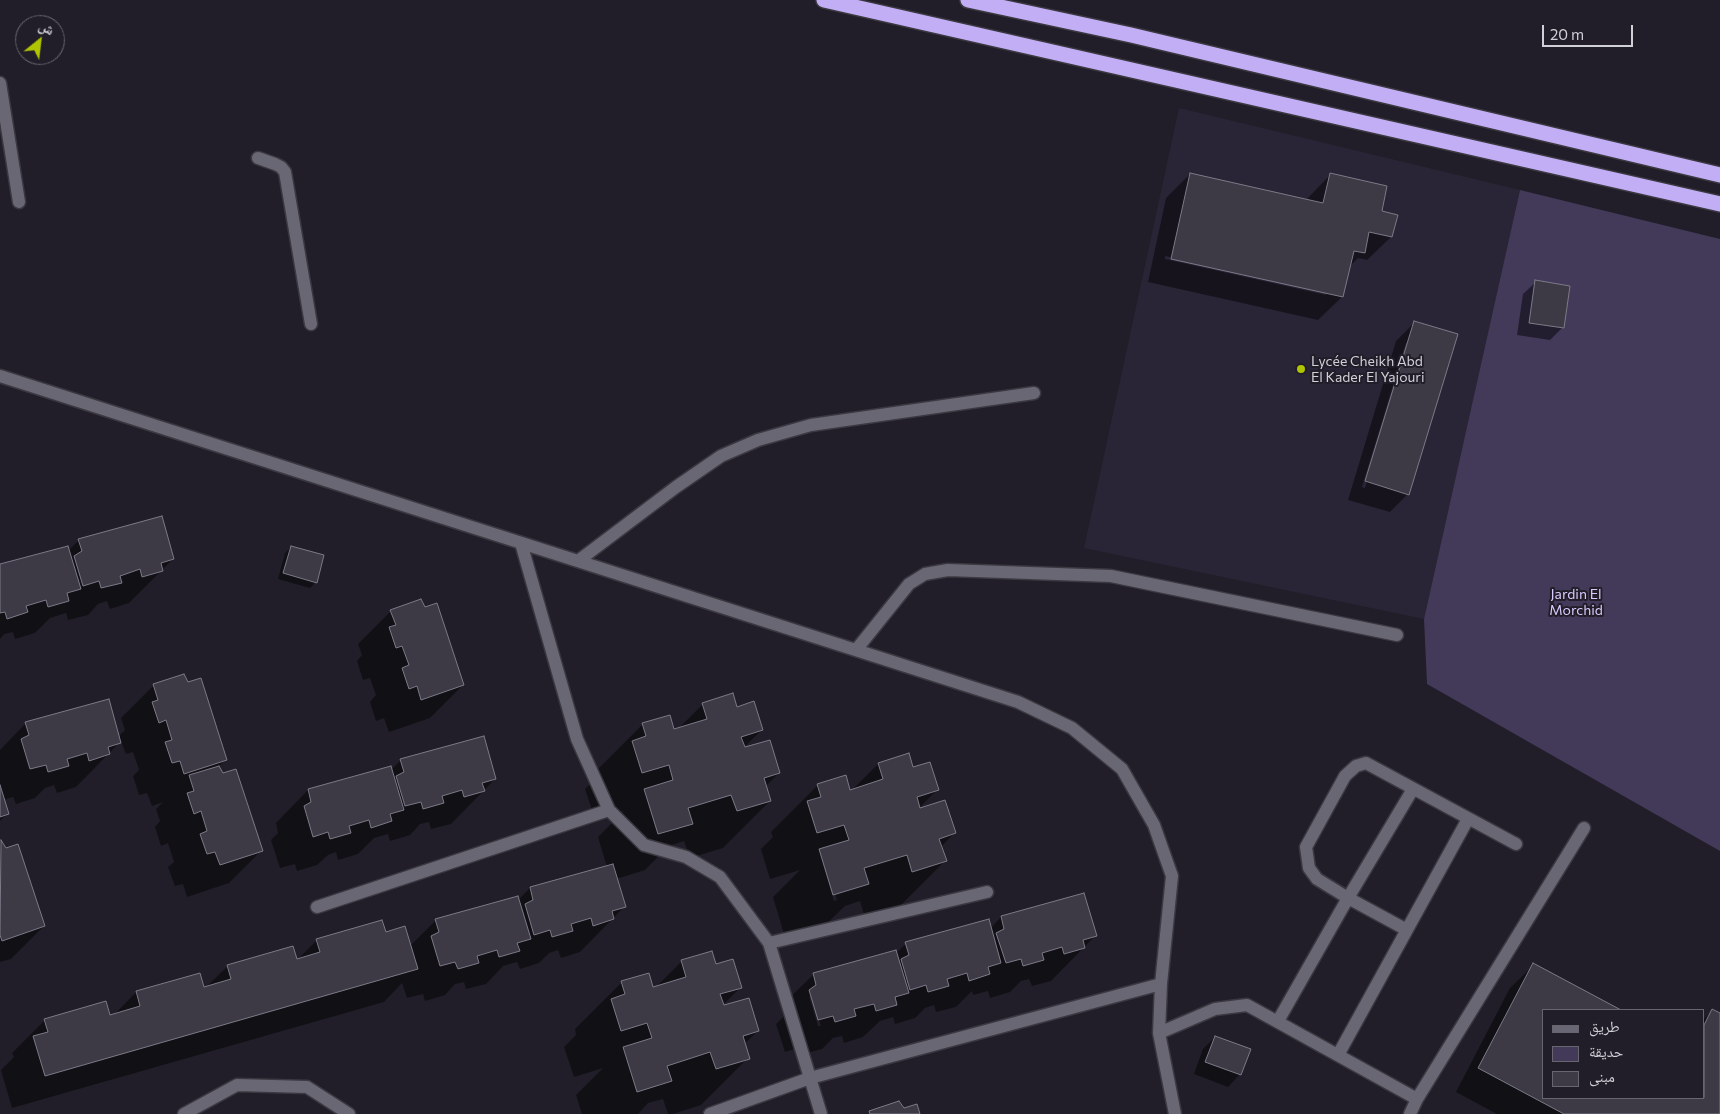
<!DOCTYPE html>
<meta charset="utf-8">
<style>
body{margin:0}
#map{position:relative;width:1720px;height:1114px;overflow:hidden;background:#211e29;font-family:Commissioner,"Noto Naskh Arabic",sans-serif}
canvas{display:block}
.legend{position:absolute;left:1542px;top:1009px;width:162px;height:90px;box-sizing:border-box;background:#211e29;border:1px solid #68656f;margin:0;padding:6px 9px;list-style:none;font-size:15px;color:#d2d0d7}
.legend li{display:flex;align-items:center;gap:10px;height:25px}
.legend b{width:25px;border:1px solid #68656f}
.north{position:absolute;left:15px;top:15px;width:50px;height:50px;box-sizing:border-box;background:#211e29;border:1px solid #68656f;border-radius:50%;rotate:29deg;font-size:14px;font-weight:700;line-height:20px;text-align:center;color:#d2d0d7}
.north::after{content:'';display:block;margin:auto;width:18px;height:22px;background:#b0c502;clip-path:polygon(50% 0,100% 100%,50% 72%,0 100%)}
.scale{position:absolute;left:1542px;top:25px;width:91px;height:22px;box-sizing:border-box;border:2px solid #d2d0d7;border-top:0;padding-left:6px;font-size:15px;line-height:18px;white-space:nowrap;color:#d2d0d7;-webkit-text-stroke:4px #211e29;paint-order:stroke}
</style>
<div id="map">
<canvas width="1720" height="1114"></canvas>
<ul class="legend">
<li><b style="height:6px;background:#6a6774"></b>طريق</li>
<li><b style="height:14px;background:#433959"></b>حديقة</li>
<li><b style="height:14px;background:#3d3a46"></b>مبنى</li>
</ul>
<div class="north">ش</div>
<div class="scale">20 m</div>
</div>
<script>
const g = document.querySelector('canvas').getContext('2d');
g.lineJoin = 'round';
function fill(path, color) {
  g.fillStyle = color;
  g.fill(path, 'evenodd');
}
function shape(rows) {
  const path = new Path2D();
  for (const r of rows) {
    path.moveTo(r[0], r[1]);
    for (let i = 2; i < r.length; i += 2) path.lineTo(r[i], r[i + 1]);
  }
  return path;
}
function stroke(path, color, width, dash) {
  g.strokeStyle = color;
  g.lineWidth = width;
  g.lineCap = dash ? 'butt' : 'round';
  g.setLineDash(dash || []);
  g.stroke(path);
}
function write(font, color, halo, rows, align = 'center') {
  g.font = font + ' Commissioner,sans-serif';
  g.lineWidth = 4;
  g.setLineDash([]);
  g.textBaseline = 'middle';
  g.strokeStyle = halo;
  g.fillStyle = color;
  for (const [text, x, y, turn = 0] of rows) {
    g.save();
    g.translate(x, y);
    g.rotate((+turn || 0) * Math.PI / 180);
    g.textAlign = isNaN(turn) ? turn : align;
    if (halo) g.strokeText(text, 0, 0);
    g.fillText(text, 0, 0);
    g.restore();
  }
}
fill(shape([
 [1179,108,1520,190,1424,619,1084,548]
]), '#2a2536');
fill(shape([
 [1520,190,1720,239,1720,851,1427,684,1424,619]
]), '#433959');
fill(shape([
 [1190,174,1306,200,1330,175,1380,212,1391,237,1367,260,1358,258,1349,267,1342,297,1318,320,1148,282,1166,198],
 [1165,256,1326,292,1326,295,1165,259],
 [1536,282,1562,328,1550,340,1517,335,1523,294],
 [1414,323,1408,494,1390,512,1348,500,1396,341],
 [1406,343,1409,343,1365,488,1362,487],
 [79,540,173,559,129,603,110,609,107,601,98,604,88,615,68,620,66,613,50,618,35,633,15,639,13,632,4,634,0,639,0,566,68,551],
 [291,547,316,582,310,588,278,579,285,553],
 [425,609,463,685,430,718,389,732,384,718,376,721,370,702,376,695,370,678,363,680,357,661,362,655,358,644,391,611],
 [154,685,226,759,218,767,261,851,229,883,187,897,183,884,175,886,168,867,174,862,168,843,161,846,155,827,160,821,156,809,163,802,152,806,147,793,139,795,133,776,139,770,133,752,126,754,121,741,76,787,57,793,54,785,45,788,35,798,16,804,13,797,3,800,8,813,0,821,0,750,26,723,118,737,125,730,121,718],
 [703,704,736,708,762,730,742,749,779,773,765,787,770,801,723,848,690,858,684,841,669,846,645,870,616,879,624,907,580,952,561,958,558,950,549,953,539,963,520,969,517,962,503,966,486,984,466,989,464,982,455,984,445,995,425,1001,423,994,407,998,402,983,384,1002,12,1108,1,1070,14,1057,12,1053,45,1020,114,1015,136,992,203,988,206,987,228,966,296,961,317,940,385,933,410,946,436,920,518,900,530,888,607,867,598,837,624,811,595,819,585,789,597,777,596,771,643,724,674,731,677,730],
 [401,760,495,779,451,824,431,829,429,822,420,824,410,835,390,841,388,834,374,838,358,854,338,860,336,852,328,855,317,865,297,871,295,864,280,868,271,840,278,833,276,823,308,790,390,768,391,770],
 [878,764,912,768,937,790,917,810,954,833,941,847,945,861,898,908,865,918,860,901,845,906,820,930,786,941,773,897,800,870,770,879,761,849,773,837,771,832,818,785,849,791,852,790],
 [825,862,837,900,834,901,823,864],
 [0,842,44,926,11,959,0,962],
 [1083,895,1095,936,1051,981,1032,986,1029,979,1021,981,1010,992,990,998,988,991,973,995,972,991,956,1007,936,1012,934,1005,925,1008,915,1018,895,1024,893,1017,880,1021,863,1037,844,1043,842,1036,833,1038,822,1049,803,1054,801,1047,785,1052,776,1024,783,1017,781,1006,814,974,896,953,906,944,990,929,1001,917],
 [809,996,812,996,821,1026,818,1026],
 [682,961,716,966,741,987,721,1007,758,1031,744,1044,748,1058,701,1105,673,1114,668,1114,663,1099,648,1103,638,1114,582,1114,576,1095,603,1068,574,1077,564,1047,576,1035,575,1029,622,982,655,988],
 [1534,965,1618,1010,1544,1010,1544,1098,1704,1098,1704,1019,1713,1010,1720,1014,1720,1114,1497,1114,1456,1092,1510,988],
 [1215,1037,1240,1074,1228,1087,1194,1074,1203,1049]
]), '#0007');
const building = shape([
 [1190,173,1323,203,1330,173,1387,186,1382,211,1398,215,1392,237,1369,232,1365,253,1354,251,1343,297,1171,259,1190,173],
 [1535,280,1570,286,1564,328,1529,323,1535,280],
 [1414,321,1458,334,1409,495,1365,481,1414,321],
 [162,516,174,559,161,563,163,571,142,577,140,569,120,576,122,583,101,588,99,581,83,586,74,556,82,551,78,539,162,516],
 [68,546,81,589,67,593,69,601,48,607,46,600,26,606,28,612,7,619,5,612,0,613,0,564,68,546],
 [291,546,324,555,317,583,283,573,291,546],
 [421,599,425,607,437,603,464,685,421,700,417,686,409,689,402,668,409,665,402,646,396,648,389,627,396,625,390,610,421,599],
 [184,674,188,682,201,678,227,760,184,774,180,761,172,763,165,742,172,740,166,720,159,723,152,702,158,700,153,684,184,674],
 [733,693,737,707,754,701,763,730,741,737,745,747,770,740,780,773,764,778,771,801,737,811,731,795,688,808,693,824,658,834,644,789,673,780,669,765,642,773,632,741,646,736,642,723,670,715,674,729,707,719,702,703,733,693],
 [109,699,121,743,108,747,110,754,89,761,87,753,67,759,69,766,48,772,46,765,30,769,21,739,29,735,25,722,109,699],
 [484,736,496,779,482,783,485,791,464,797,462,790,442,796,444,803,423,809,421,802,405,806,396,776,404,772,400,759,484,736],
 [909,753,913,767,930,762,939,790,917,797,920,808,945,800,956,833,939,839,947,861,912,872,907,855,864,868,869,884,833,895,819,849,849,840,844,825,817,833,807,801,821,797,817,784,846,775,850,790,883,779,878,763,909,753],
 [219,766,223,773,236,769,263,851,220,865,215,852,207,854,200,834,207,831,201,811,194,814,187,793,194,791,189,775,219,766],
 [391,766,404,810,390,814,392,821,371,828,369,820,349,826,351,833,330,839,328,832,313,837,304,806,311,802,308,789,391,766],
 [0,785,9,814,0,817,0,785],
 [1,840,6,848,18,844,45,926,2,941,0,935,1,840],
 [613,864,626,907,612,911,614,919,593,926,591,918,571,924,573,931,552,937,550,930,534,935,525,904,533,900,530,887,613,864],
 [1084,893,1097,936,1083,940,1085,948,1064,954,1062,947,1042,953,1044,960,1023,966,1021,959,1006,963,996,933,1004,929,1001,916,1084,893],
 [518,896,531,939,517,943,520,951,499,957,497,950,477,956,479,963,458,969,455,962,440,966,431,936,439,932,435,919,518,896],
 [989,919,1001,963,988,967,990,974,969,981,967,973,947,979,949,986,928,992,926,985,910,990,901,959,909,955,905,942,989,919],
 [382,920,386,932,405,926,418,969,45,1076,33,1036,48,1032,44,1019,106,1001,110,1015,140,1006,136,991,200,973,204,987,231,979,227,965,293,946,297,959,320,952,316,939,382,920],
 [896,950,909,993,895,997,897,1005,876,1011,874,1004,854,1009,856,1016,835,1022,833,1016,818,1020,809,990,816,985,813,973,896,950],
 [712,951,716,964,733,959,742,988,720,994,724,1005,749,998,759,1031,743,1036,750,1059,716,1069,710,1052,667,1066,672,1081,637,1092,623,1047,652,1038,647,1023,621,1031,611,999,625,994,621,981,649,973,653,987,686,977,681,960,712,951],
 [1533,963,1621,1010,1544,1010,1544,1098,1704,1098,1704,1025,1712,1009,1720,1013,1720,1114,1564,1114,1478,1068,1533,963],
 [1215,1036,1251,1049,1241,1075,1205,1062,1215,1036],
 [899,1101,904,1108,917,1104,920,1114,870,1114,869,1111,899,1101]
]);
fill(building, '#3d3a46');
stroke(building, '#7d7a88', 1);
const minor = shape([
 [0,83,19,202],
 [258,158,275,164,281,167,285,172,311,324],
 [0,376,1018,702,1072,728,1122,769,1154,825,1172,876,1161,984,1159,1033,1175,1114],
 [521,543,577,739,609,810,644,845,686,857,720,877,769,943,821,1114],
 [578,561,676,487,721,456,758,440,811,425,1034,393],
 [856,650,909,584,925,574,948,570,1111,576,1397,635],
 [317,907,609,810],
 [1407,930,1348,898,1413,789],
 [769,943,987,892],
 [1278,1021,1348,898,1317,879,1309,868,1306,847,1345,776,1356,766,1366,763,1516,844],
 [1159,1033,1215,1009,1247,1005,1417,1099,1410,1114],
 [1338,1055,1468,819],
 [1417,1099,1584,828],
 [184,1114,237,1085,307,1087,349,1114],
 [710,1114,810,1078,1161,984]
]);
const highway = shape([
 [824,0,1720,204],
 [968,0,1131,35,1720,175]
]);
stroke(minor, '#3b3841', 15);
stroke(highway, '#3b3841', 18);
stroke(minor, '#6a6774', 12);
stroke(highway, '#c2aef4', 15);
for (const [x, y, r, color] of [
 [1301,369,5,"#b0c502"]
]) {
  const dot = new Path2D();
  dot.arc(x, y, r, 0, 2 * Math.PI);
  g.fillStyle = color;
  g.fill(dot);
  stroke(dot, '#211e29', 2);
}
write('14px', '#d2d0d7', '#211e29', [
 ["Lycée Cheikh Abd",1311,361],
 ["El Kader El Yajouri",1311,377]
], 'left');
write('14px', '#d8cbfd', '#211e29', [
 ["Jardin El",1576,594],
 ["Morchid",1576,610]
]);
</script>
